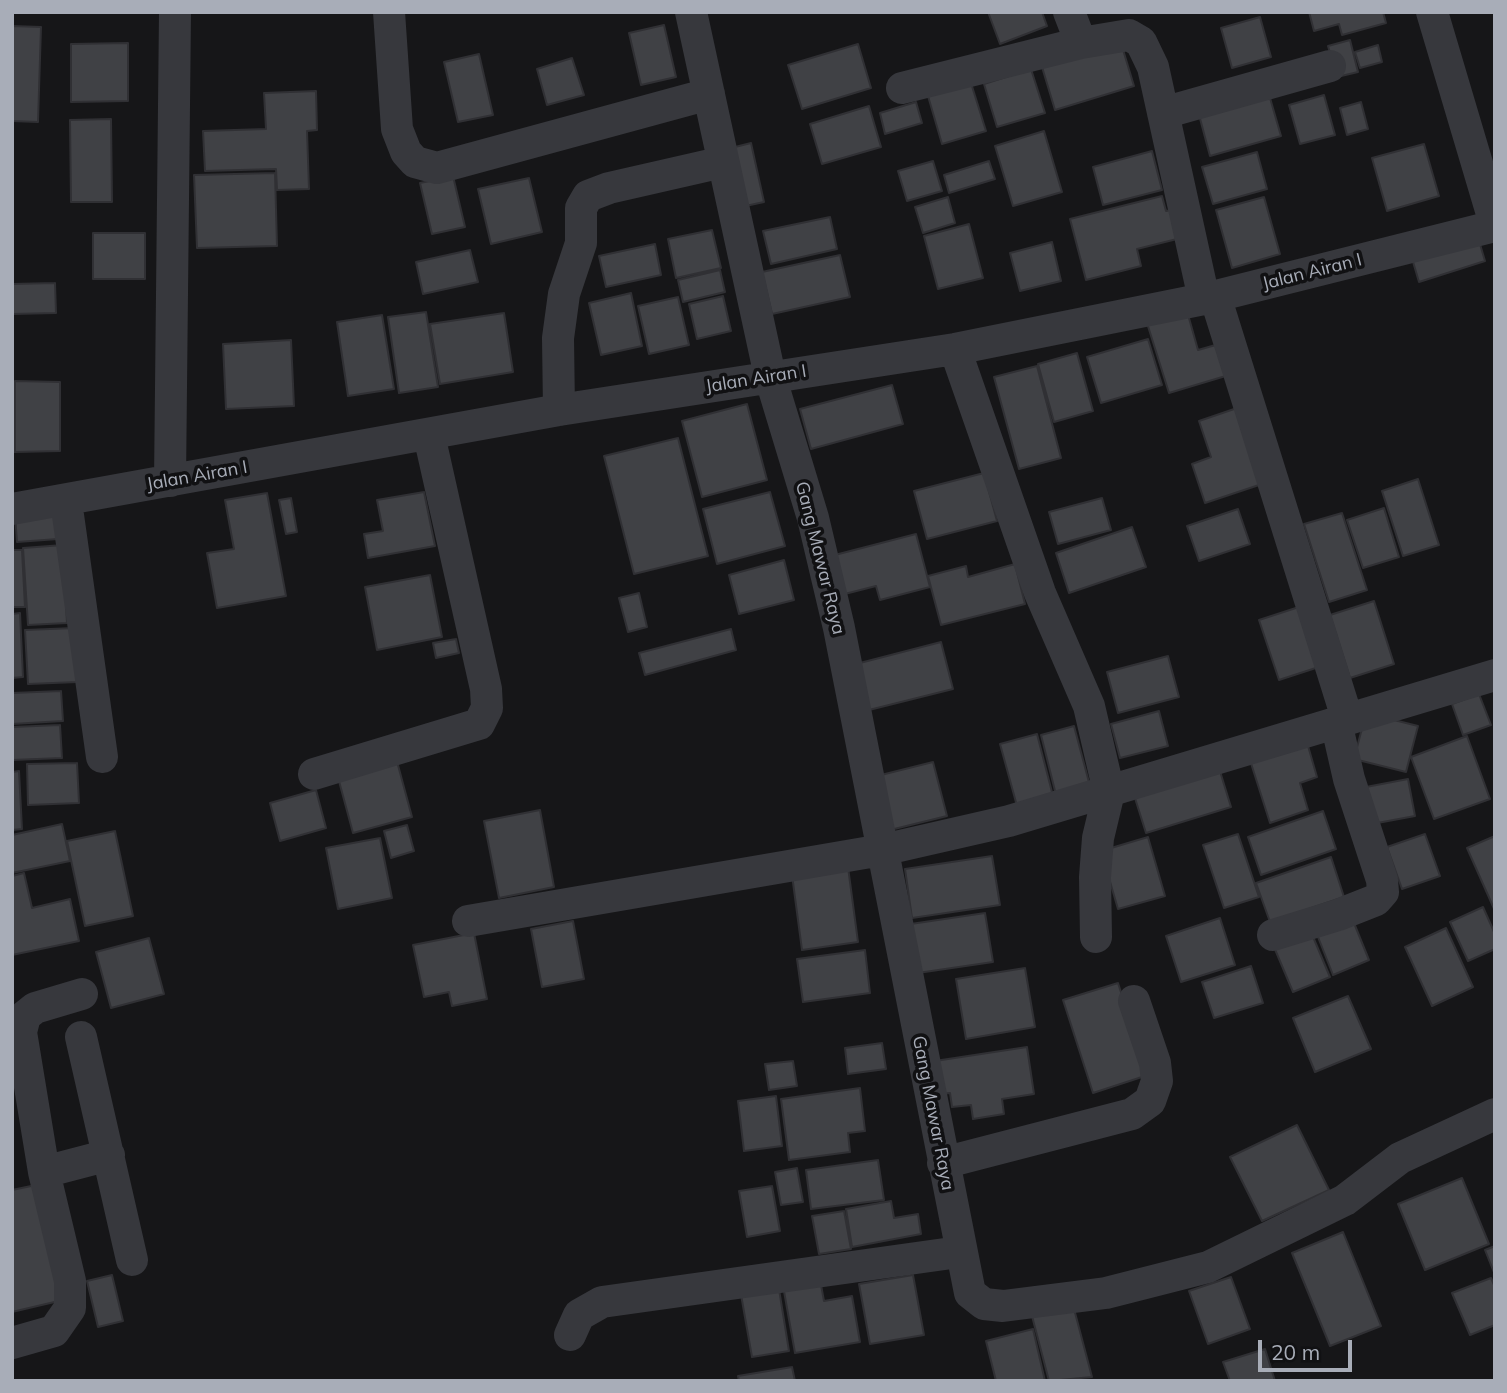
<!DOCTYPE html>
<style>
body{margin:0}
#map{position:relative;width:1507px;height:1393px;overflow:hidden;background:#161618;font-family:Mulish,sans-serif}
canvas{display:block}
.frame{position:absolute;inset:0;border:14px solid #a8adb8;pointer-events:none}
.scale{position:absolute;left:1258px;top:1340px;width:94px;height:32px;box-sizing:border-box;border:4px solid #a8adb8;border-top:0;padding-left:9px;font-size:21px;line-height:24px;white-space:nowrap;color:#a8adb8;-webkit-text-stroke:5px #111113;paint-order:stroke}
</style>
<div id="map">
<canvas width="1507" height="1393"></canvas>
<div class="frame"></div>
<div class="scale">20 m</div>
</div>
<script>
const g = document.querySelector('canvas').getContext('2d');
g.lineJoin = 'round';
function fill(path, color) {
  g.fillStyle = color;
  g.fill(path, 'evenodd');
}
function shape(rows) {
  const path = new Path2D();
  for (const r of rows) {
    path.moveTo(r[0], r[1]);
    for (let i = 2; i < r.length; i += 2) path.lineTo(r[i], r[i + 1]);
  }
  return path;
}
function stroke(path, color, width, dash) {
  g.strokeStyle = color;
  g.lineWidth = width;
  g.lineCap = dash ? 'butt' : 'round';
  g.setLineDash(dash || []);
  g.stroke(path);
}
function write(font, color, halo, rows, align = 'center') {
  g.font = font + ' Mulish,sans-serif';
  g.lineWidth = 7;
  g.setLineDash([]);
  g.textBaseline = 'middle';
  g.strokeStyle = halo;
  g.fillStyle = color;
  for (const [text, x, y, turn = 0] of rows) {
    g.save();
    g.translate(x, y);
    g.rotate((+turn || 0) * Math.PI / 180);
    g.textAlign = isNaN(turn) ? turn : align;
    if (halo) g.strokeText(text, 0, 0);
    g.fillText(text, 0, 0);
    g.restore();
  }
}
const building = shape([
 [988,12,1042,12,1047,26,1000,44,988,12],
 [1309,12,1383,12,1386,23,1342,35,1339,24,1314,31,1309,12],
 [1260,17,1271,57,1232,68,1221,28,1260,17],
 [664,25,676,77,641,85,629,33,664,25],
 [12,26,41,27,38,122,12,121,12,26],
 [1350,40,1358,72,1337,77,1328,46,1350,40],
 [128,43,128,101,71,102,71,44,128,43],
 [1121,43,1134,86,1055,110,1042,67,1121,43],
 [858,44,871,88,802,109,788,65,858,44],
 [1378,45,1382,62,1360,68,1355,52,1378,45],
 [479,54,493,115,458,122,444,62,479,54],
 [572,58,584,95,547,105,537,69,572,58],
 [1031,69,1045,113,997,127,984,84,1031,69],
 [971,83,986,131,942,144,928,96,971,83],
 [316,91,317,130,307,131,309,189,277,190,276,169,205,171,203,131,266,129,264,93,316,91],
 [1268,91,1281,136,1210,156,1198,111,1268,91],
 [1324,95,1335,135,1300,144,1289,105,1324,95],
 [916,102,922,123,885,134,880,113,916,102],
 [1361,102,1368,129,1347,135,1340,108,1361,102],
 [869,106,881,147,822,164,810,124,869,106],
 [111,119,112,202,71,202,70,120,111,119],
 [1044,131,1062,192,1013,206,995,146,1044,131],
 [751,143,764,202,741,207,727,149,751,143],
 [1424,144,1439,196,1387,211,1372,158,1424,144],
 [1152,151,1162,190,1103,205,1093,167,1152,151],
 [1257,152,1267,189,1213,204,1202,167,1257,152],
 [933,161,942,191,907,201,898,171,933,161],
 [989,161,995,179,949,193,944,175,989,161],
 [275,173,277,246,197,248,194,175,275,173],
 [453,176,465,227,432,234,420,183,453,176],
 [529,178,542,232,491,244,478,189,529,178],
 [1162,196,1166,211,1177,209,1185,237,1137,249,1141,266,1086,280,1070,219,1162,196],
 [948,197,955,223,923,233,915,207,948,197],
 [1264,197,1280,254,1232,268,1216,210,1264,197],
 [830,217,837,249,771,264,763,231,830,217],
 [969,224,983,278,938,289,924,236,969,224],
 [712,230,721,268,676,278,668,239,712,230],
 [93,233,145,233,145,279,93,279,93,233],
 [1477,234,1485,261,1419,282,1411,255,1477,234],
 [1052,242,1061,281,1020,291,1010,253,1052,242],
 [655,244,661,275,606,287,599,256,655,244],
 [470,250,478,282,423,294,416,262,470,250],
 [840,255,850,297,772,314,762,272,840,255],
 [720,270,725,292,683,302,678,280,720,270],
 [55,283,56,313,12,314,12,284,55,283],
 [631,293,642,346,601,355,589,303,631,293],
 [723,296,731,331,697,339,689,304,723,296],
 [678,297,689,345,649,354,638,306,678,297],
 [1187,311,1198,350,1219,344,1229,375,1169,393,1147,323,1187,311],
 [426,312,438,387,399,393,388,317,426,312],
 [504,313,513,372,440,384,430,324,504,313],
 [382,315,394,389,348,396,337,322,382,315],
 [1148,339,1162,385,1101,403,1087,357,1148,339],
 [291,340,294,406,226,409,223,344,291,340],
 [1077,353,1093,411,1054,422,1038,364,1077,353],
 [1037,366,1061,458,1019,469,994,377,1037,366],
 [15,381,60,382,60,451,15,452,15,381],
 [12,384,14,384,15,452,12,452,12,384],
 [892,385,903,424,811,449,800,409,892,385],
 [747,404,767,480,702,497,682,421,747,404],
 [1240,407,1265,483,1205,503,1192,464,1211,457,1199,421,1240,407],
 [678,438,708,556,634,574,604,456,678,438],
 [984,473,997,521,927,539,914,491,984,473],
 [1418,479,1439,545,1403,556,1382,491,1418,479],
 [424,492,435,546,368,558,364,534,383,531,377,500,424,492],
 [770,492,785,546,717,564,703,509,770,492],
 [267,493,286,596,217,608,207,553,234,549,225,500,267,493],
 [291,498,297,532,286,534,279,500,291,498],
 [1102,498,1111,530,1058,544,1049,512,1102,498],
 [1384,508,1399,557,1363,568,1347,520,1384,508],
 [1238,509,1250,544,1199,561,1187,526,1238,509],
 [56,513,58,539,17,542,15,515,56,513],
 [1342,513,1367,590,1329,602,1304,524,1342,513],
 [1132,527,1146,567,1069,593,1056,553,1132,527],
 [916,534,930,587,880,600,876,586,837,596,827,557,916,534],
 [63,545,67,623,28,625,23,548,63,545],
 [12,550,22,550,25,607,12,607,12,550],
 [784,560,794,600,739,614,729,575,784,560],
 [1015,564,1025,604,941,625,928,576,966,566,968,577,1015,564],
 [430,575,442,637,377,650,365,587,430,575],
 [639,593,647,627,628,632,619,598,639,593],
 [1374,601,1394,664,1350,678,1330,615,1374,601],
 [1305,605,1325,665,1279,680,1259,620,1305,605],
 [20,613,23,677,12,678,12,614,20,613],
 [75,628,78,682,28,684,25,630,75,628],
 [731,629,736,650,645,675,639,653,731,629],
 [456,639,459,653,436,658,433,643,456,639],
 [941,642,953,689,869,710,856,664,941,642],
 [1168,656,1179,697,1118,713,1107,672,1168,656],
 [61,691,63,721,12,724,12,693,61,691],
 [1479,694,1491,725,1463,735,1452,704,1479,694],
 [1159,711,1168,746,1120,758,1111,724,1159,711],
 [1366,713,1418,726,1406,772,1354,759,1366,713],
 [60,725,62,758,12,760,12,727,60,725],
 [1074,726,1090,786,1056,795,1041,735,1074,726],
 [1037,734,1053,796,1017,806,1000,744,1037,734],
 [1467,736,1490,799,1434,819,1411,757,1467,736],
 [1306,739,1317,777,1300,783,1308,810,1270,823,1249,757,1306,739],
 [395,754,412,817,353,833,336,770,395,754],
 [933,762,947,816,882,832,869,778,933,762],
 [77,763,79,803,28,805,27,764,77,763],
 [1219,768,1231,807,1146,833,1134,795,1219,768],
 [19,771,22,829,12,830,12,772,19,771],
 [1408,779,1415,816,1372,824,1366,787,1408,779],
 [316,790,326,828,280,841,270,803,316,790],
 [540,810,554,887,499,898,484,821,540,810],
 [1323,811,1336,849,1261,875,1248,837,1323,811],
 [62,824,70,861,12,873,12,835,62,824],
 [407,825,414,851,391,858,384,831,407,825],
 [115,831,133,916,85,926,67,841,115,831],
 [1238,834,1259,897,1224,908,1203,845,1238,834],
 [1425,834,1440,876,1402,889,1387,847,1425,834],
 [1495,836,1495,911,1467,848,1495,836],
 [1148,837,1165,896,1118,909,1101,851,1148,837],
 [380,838,392,898,338,909,326,848,380,838],
 [992,856,1000,905,912,918,905,869,992,856],
 [1331,857,1344,897,1270,922,1256,883,1331,857],
 [848,867,858,942,802,950,792,875,848,867],
 [24,873,32,908,70,899,79,941,12,955,12,876,24,873],
 [1483,907,1495,934,1495,949,1468,961,1450,922,1483,907],
 [985,913,993,962,911,974,904,925,985,913],
 [1220,918,1235,965,1181,982,1166,936,1220,918],
 [1352,918,1369,960,1333,975,1316,932,1352,918],
 [573,921,584,979,542,987,531,929,573,921],
 [1446,928,1473,987,1432,1006,1405,947,1446,928],
 [1311,932,1330,977,1293,992,1274,947,1311,932],
 [474,933,487,999,452,1006,449,992,424,997,413,945,474,933],
 [149,938,164,994,111,1008,96,952,149,938],
 [865,950,870,993,803,1002,797,959,865,950],
 [1251,966,1263,1003,1214,1018,1202,982,1251,966],
 [1025,968,1035,1027,966,1039,956,979,1025,968],
 [1118,983,1148,1075,1093,1093,1063,1000,1118,983],
 [1348,996,1371,1049,1315,1072,1293,1018,1348,996],
 [882,1043,886,1069,848,1074,845,1048,882,1043],
 [1027,1047,1034,1094,1002,1099,1004,1114,973,1119,971,1105,952,1107,950,1093,940,1094,935,1061,1027,1047],
 [793,1061,797,1086,769,1090,765,1064,793,1061],
 [860,1088,865,1131,848,1133,850,1152,789,1160,781,1099,860,1088],
 [776,1096,782,1146,744,1151,738,1101,776,1096],
 [1297,1125,1329,1190,1262,1221,1230,1157,1297,1125],
 [878,1160,884,1200,811,1209,806,1170,878,1160],
 [797,1168,803,1202,781,1205,775,1172,797,1168],
 [1462,1178,1489,1244,1425,1270,1398,1204,1462,1178],
 [36,1185,63,1300,12,1312,12,1190,36,1185],
 [772,1186,780,1231,747,1237,739,1191,772,1186],
 [891,1201,894,1218,918,1214,921,1234,852,1247,846,1209,891,1201],
 [844,1211,851,1249,819,1254,812,1216,844,1211],
 [1343,1232,1381,1326,1330,1346,1292,1253,1343,1232],
 [1495,1246,1495,1275,1485,1250,1495,1246],
 [819,1274,824,1301,852,1296,860,1342,795,1353,782,1280,819,1274],
 [112,1275,123,1321,98,1327,87,1281,112,1275],
 [913,1275,924,1335,870,1344,859,1284,913,1275],
 [1231,1277,1250,1329,1208,1344,1189,1291,1231,1277],
 [1491,1278,1495,1287,1495,1325,1470,1335,1452,1293,1491,1278],
 [778,1283,789,1351,752,1357,740,1289,778,1283],
 [1073,1305,1092,1377,1049,1381,1032,1316,1073,1305],
 [1033,1329,1045,1381,996,1381,986,1341,1033,1329],
 [1265,1349,1275,1381,1230,1381,1223,1362,1265,1349],
 [792,1367,795,1381,739,1381,738,1376,792,1367]
]);
fill(building, '#404145');
stroke(building, '#303034', 2);
stroke(shape([
 [389,12,397,129,406,152,415,162,437,168,709,94],
 [691,12,770,376,813,518,839,628,970,1293,984,1304,1003,1306,1106,1293,1208,1267,1345,1200,1400,1158,1495,1114],
 [1069,12,1081,43,1129,35,1141,42,1153,67,1204,299],
 [1432,12,1495,224],
 [902,88,1081,43],
 [1163,113,1330,66],
 [1215,296,1347,718],
 [955,349,1040,593,1089,706,1109,792,1098,838,1095,877,1096,937],
 [559,410,558,338,564,294,581,243,581,208,588,196,609,188,723,162],
 [170,481,175,12],
 [66,501,102,757],
 [12,509,559,410,955,349,1204,299,1495,226],
 [314,774,479,724,487,708,486,689,429,435],
 [468,921,882,850,1009,821,1495,675],
 [1273,935,1338,915,1376,900,1383,892,1382,880,1349,779,1336,722],
 [81,1037,132,1260],
 [943,1163,1132,1114,1150,1101,1157,1081,1155,1063,1134,1001],
 [44,1172,109,1155],
 [570,1335,579,1315,602,1302,959,1252],
 [12,1343,54,1331,70,1308,70,1281,44,1172,21,1032,25,1016,35,1008,82,994]
]), '#37383d', 32);
write('18px', '#a8adb8', '#111113', [
 ["Jalan Airan I",1312,272,-14],
 ["Jalan Airan I",756,379,-9],
 ["Jalan Airan I",197,476,-10],
 ["Gang Mawar Raya",820,558,76],
 ["Gang Mawar Raya",933,1113,79]
]);
</script>
